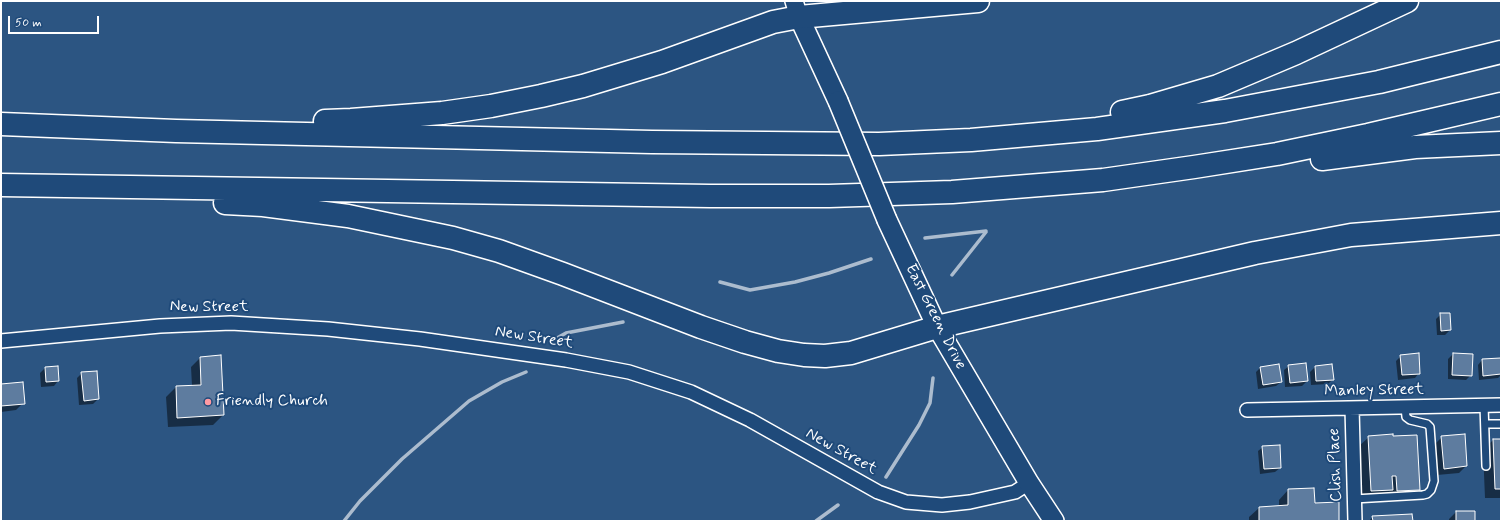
<!DOCTYPE html>
<style>
body{margin:0}
#map{position:relative;width:1502px;height:522px;overflow:hidden;background:#2c5582;font-family:Mynerve,sans-serif}
canvas{display:block}
.frame{position:absolute;inset:0;border:2px solid #fff;pointer-events:none}
.scale{position:absolute;left:8px;top:16px;width:91px;height:18px;box-sizing:border-box;border:2px solid #fff;border-top:0;padding-left:5px;font-size:12px;line-height:14px;white-space:nowrap;color:#fff;-webkit-text-stroke:3px #1f4a7a;paint-order:stroke}
</style>
<div id="map">
<canvas width="1502" height="522"></canvas>
<div class="frame"></div>
<div class="scale">50 m</div>
</div>
<script>
const g = document.querySelector('canvas').getContext('2d');
g.lineJoin = 'round';
function fill(path, color) {
  g.fillStyle = color;
  g.fill(path, 'evenodd');
}
function shape(rows) {
  const path = new Path2D();
  for (const r of rows) {
    path.moveTo(r[0], r[1]);
    for (let i = 2; i < r.length; i += 2) path.lineTo(r[i], r[i + 1]);
  }
  return path;
}
function stroke(path, color, width, dash) {
  g.strokeStyle = color;
  g.lineWidth = width;
  g.lineCap = dash ? 'butt' : 'round';
  g.setLineDash(dash || []);
  g.stroke(path);
}
function write(font, color, halo, rows, align = 'center') {
  g.font = font + ' Mynerve,sans-serif';
  g.lineWidth = 4;
  g.setLineDash([]);
  g.textBaseline = 'middle';
  g.strokeStyle = halo;
  g.fillStyle = color;
  for (const [text, x, y, turn = 0] of rows) {
    g.save();
    g.translate(x, y);
    g.rotate((+turn || 0) * Math.PI / 180);
    g.textAlign = isNaN(turn) ? turn : align;
    if (halo) g.strokeText(text, 0, 0);
    g.fillText(text, 0, 0);
    g.restore();
  }
}
fill(shape([
 [1441,314,1450,330,1445,335,1437,335,1436,319],
 [1453,354,1471,375,1466,380,1448,379,1448,359],
 [1401,356,1419,373,1415,378,1398,380,1396,361],
 [200,358,223,415,213,425,168,427,166,397,176,387,192,386,191,367],
 [1501,359,1501,375,1498,378,1479,380,1478,365,1482,360],
 [1332,365,1333,379,1328,384,1311,385,1310,372,1315,367],
 [1289,366,1307,381,1302,386,1285,387,1284,370],
 [57,367,58,381,54,386,41,387,40,373,45,368],
 [1261,367,1281,382,1276,386,1258,389,1256,372],
 [82,373,98,399,93,404,79,405,77,378],
 [1,385,23,403,16,410,1,412],
 [1464,435,1466,466,1459,473,1437,475,1434,445,1442,437],
 [1369,437,1419,490,1409,500,1362,500,1359,446],
 [1493,440,1501,440,1501,498,1485,498,1483,450],
 [1263,447,1280,468,1275,472,1260,474,1258,451],
 [1288,490,1314,504,1338,521,1249,521,1249,517,1259,508,1279,507,1279,500],
 [1456,512,1474,521,1449,521,1449,519],
 [1373,517,1412,521,1369,521]
]), '#0007');
stroke(shape([
 [925,238,986,231],
 [952,275,986,232],
 [720,282,750,290,795,282,829,273,871,259],
 [557,338,566,333,623,322],
 [886,477,919,425,930,403,933,378],
 [344,521,360,501,402,459,469,401,502,382,526,372],
 [816,521,838,505]
]), '#acbcce', 3.5);
const building = shape([
 [1440,313,1450,313,1451,330,1441,331,1440,313],
 [1419,353,1420,374,1402,375,1400,355,1419,353],
 [1453,353,1473,354,1472,376,1452,375,1453,353],
 [221,355,224,415,177,418,176,386,201,385,200,357,221,355],
 [1501,358,1501,374,1483,376,1482,359,1501,358],
 [1306,363,1308,381,1290,383,1288,365,1306,363],
 [1279,364,1282,382,1263,385,1260,367,1279,364],
 [1332,364,1334,380,1316,381,1315,366,1332,364],
 [58,366,59,381,46,382,45,367,58,366],
 [97,371,99,399,84,401,81,372,97,371],
 [23,382,25,404,1,406,1,384,23,382],
 [1393,434,1393,436,1417,435,1420,490,1397,491,1396,476,1392,476,1393,490,1371,491,1368,436,1393,434],
 [1465,434,1467,466,1444,469,1441,436,1465,434],
 [1493,439,1501,439,1501,489,1495,489,1493,439],
 [1280,445,1281,468,1264,469,1262,446,1280,445],
 [1314,488,1315,503,1339,502,1339,521,1259,521,1259,507,1288,505,1288,489,1314,488],
 [1456,511,1475,511,1475,521,1456,521,1456,511],
 [1412,514,1413,521,1373,521,1372,516,1412,514]
]);
fill(building, '#5e7c9f');
stroke(building, '#fff', 1);
const service = shape([
 [1484,405,1486,466],
 [1485,424,1501,424],
 [1354,499,1423,495,1427,494,1431,490,1434,481,1430,427,1427,424,1410,420,1406,417,1405,407]
]);
const minor = shape([
 [1,341,160,326,231,323,328,329,420,339,566,360,629,372,691,392,750,420,878,492,906,502,942,505,970,502,1015,492,1029,483],
 [1352,408,1355,521],
 [1247,410,1501,405]
]);
const tertiary = shape([
 [794,1,799,17]
]);
const secondary = shape([
 [799,17,838,101],
 [887,220,937,327,1029,483,1054,521]
]);
const motorway = shape([
 [1122,112,1150,106,1218,86,1296,53,1407,1],
 [325,121,351,120,442,113,491,106,541,96,583,86,662,62,773,22,799,17,978,1],
 [1,124,176,131,652,142,879,144,971,140,1097,129,1225,111,1379,82,1501,52],
 [1322,159,1415,147,1501,143],
 [1,185,710,196,829,196,952,192,1103,180,1194,167,1277,154,1368,135,1501,104],
 [225,203,263,205,348,216,453,238,499,251,563,274,701,327,745,342,778,351,804,355,825,356,851,353,937,327,1255,253,1351,235,1501,223]
]);
stroke(service, '#fff', 10);
stroke(minor, '#fff', 16);
stroke(tertiary, '#fff', 20);
stroke(secondary, '#fff', 22);
stroke(motorway, '#fff', 25);
stroke(service, '#1f4a7a', 7);
stroke(minor, '#1f4a7a', 13);
stroke(tertiary, '#1f4a7a', 17);
stroke(secondary, '#1f4a7a', 19);
stroke(motorway, '#1f4a7a', 22);
const secondaryBridge = shape([
 [838,101,887,220]
]);
stroke(secondaryBridge, '#fff', 22, []);
stroke(secondaryBridge, '#1f4a7a', 19);
for (const [x, y, r, color] of [
 [208,402,4,"#ff9aa2"]
]) {
  const dot = new Path2D();
  dot.arc(x, y, r, 0, 2 * Math.PI);
  g.fillStyle = color;
  g.fill(dot);
  stroke(dot, '#1f4a7a', 1.5);
}
write('16px', '#fff', '#1f4a7a', [
 ["New Street",209,308],
 ["East Green Drive",935,317,63],
 ["New Street",534,338,9],
 ["Manley Street",1374,391,-1],
 ["New Street",841,452,29],
 ["Clish Place",1336,465,-92]
]);
write('16px', '#fff', '#1f4a7a', [
 ["Friendly Church",216,402]
], 'left');
</script>
